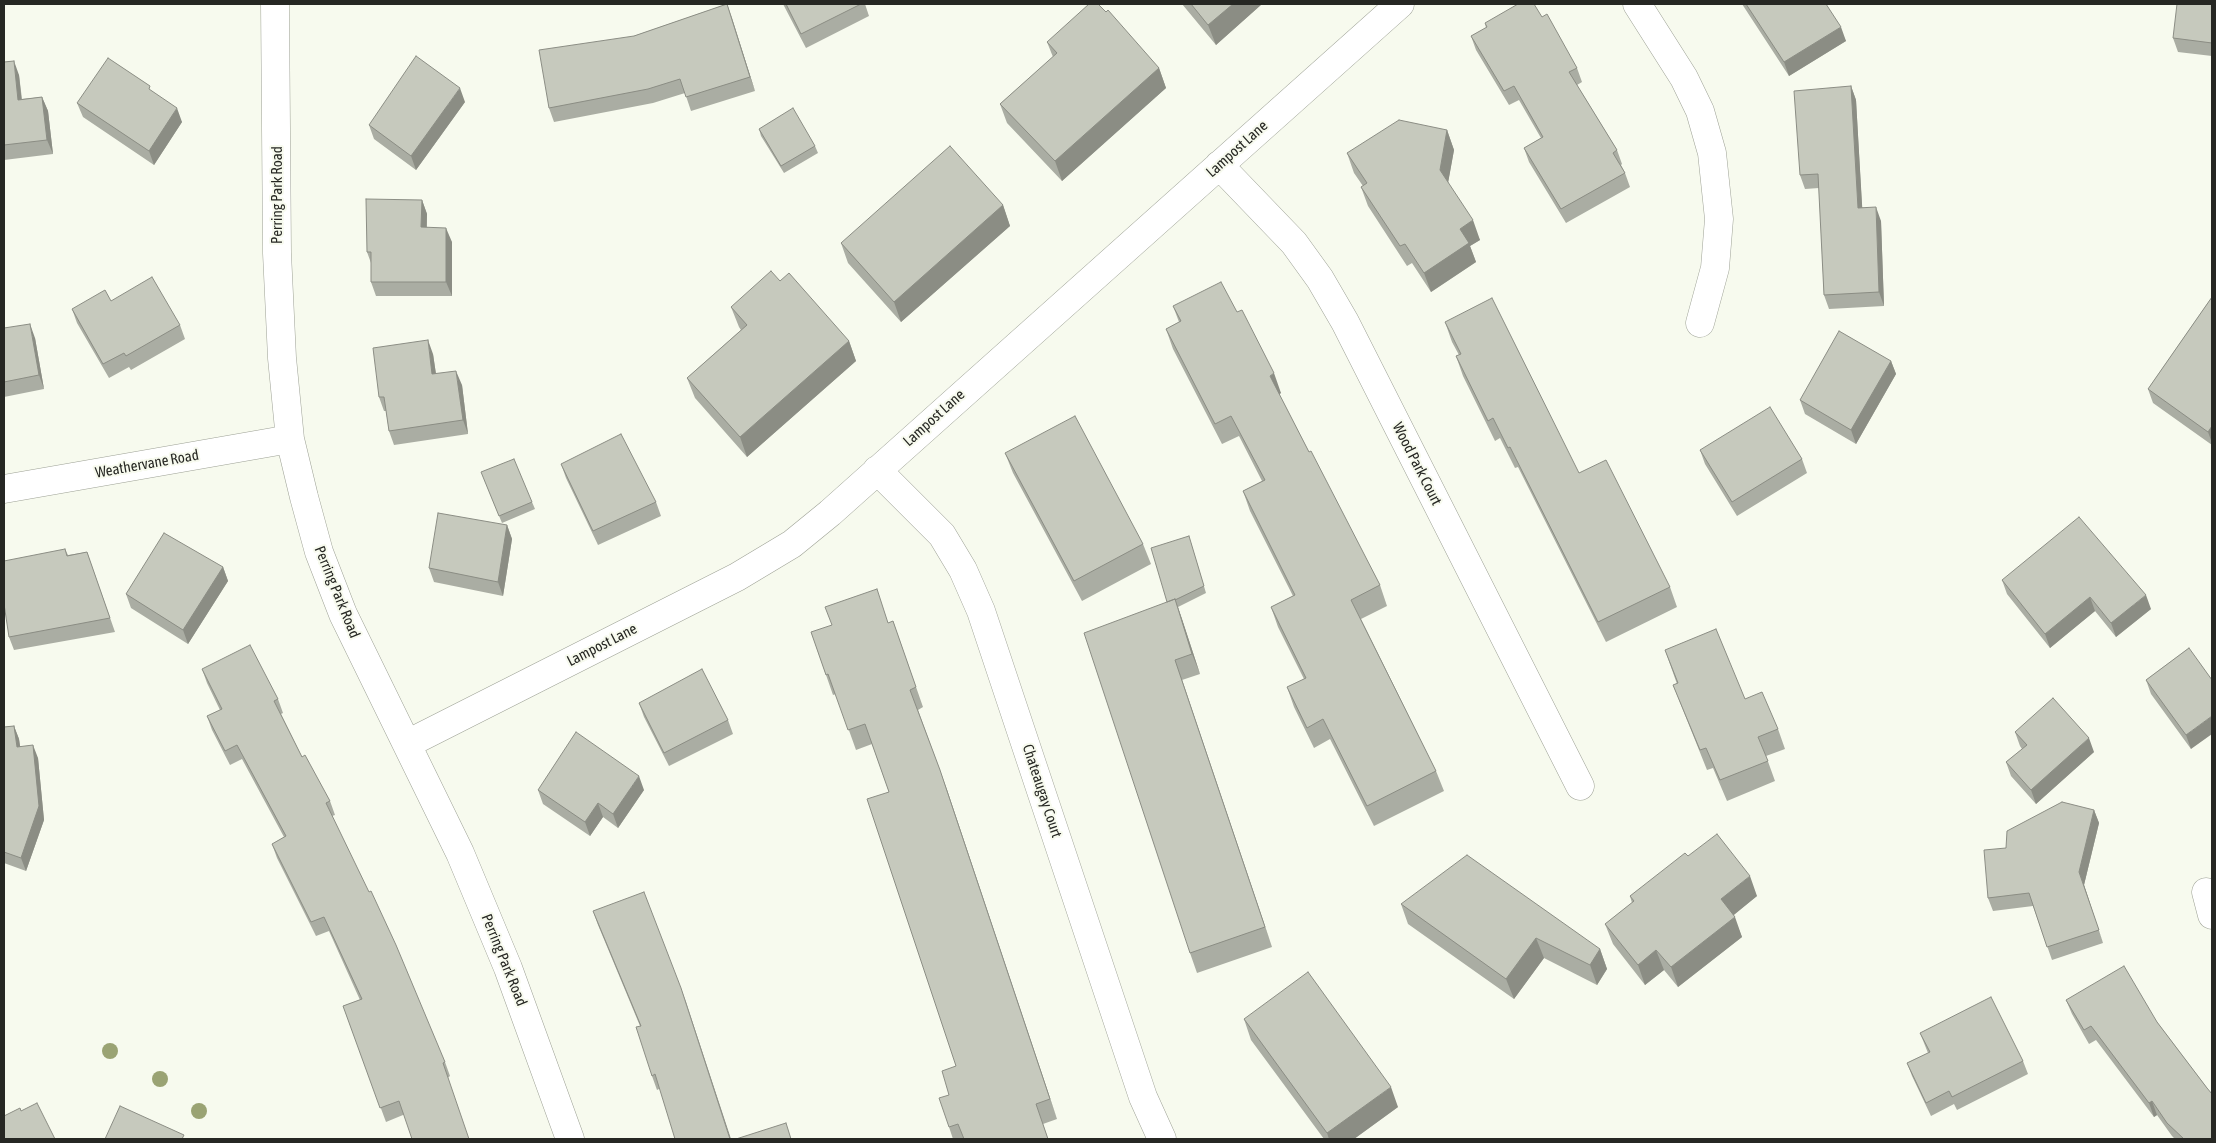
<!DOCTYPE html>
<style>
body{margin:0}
#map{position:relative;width:2216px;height:1143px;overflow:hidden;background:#f7faee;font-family:"Asap Condensed",sans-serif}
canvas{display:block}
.frame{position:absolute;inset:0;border:5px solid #262723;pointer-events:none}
</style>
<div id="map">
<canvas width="2216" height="1143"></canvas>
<div class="frame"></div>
</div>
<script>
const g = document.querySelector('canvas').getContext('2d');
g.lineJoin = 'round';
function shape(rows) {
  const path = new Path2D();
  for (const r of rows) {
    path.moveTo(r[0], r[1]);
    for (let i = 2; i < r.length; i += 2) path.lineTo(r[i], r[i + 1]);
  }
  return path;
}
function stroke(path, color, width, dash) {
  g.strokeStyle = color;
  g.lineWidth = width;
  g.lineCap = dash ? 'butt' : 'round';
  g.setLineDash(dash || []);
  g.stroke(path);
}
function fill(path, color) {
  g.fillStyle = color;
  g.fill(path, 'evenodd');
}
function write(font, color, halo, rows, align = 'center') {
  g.font = font + ' "Asap Condensed",sans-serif';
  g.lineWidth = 4;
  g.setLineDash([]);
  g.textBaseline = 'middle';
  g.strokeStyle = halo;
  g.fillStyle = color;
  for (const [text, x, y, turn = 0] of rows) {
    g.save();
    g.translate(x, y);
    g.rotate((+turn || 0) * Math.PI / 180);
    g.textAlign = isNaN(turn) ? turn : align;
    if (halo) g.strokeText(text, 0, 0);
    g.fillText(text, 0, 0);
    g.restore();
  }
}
const street = shape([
 [275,4,277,253,282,358,290,439,304,497,319,552,343,614,460,853,508,968,570,1139],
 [1637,4,1684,78,1700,111,1712,153,1719,219,1715,268,1700,323],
 [1219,165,1294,243,1320,279,1345,322,1580,786],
 [877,470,942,535,963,570,981,611,1143,1097,1162,1139],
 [4,489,290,439],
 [407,744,737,577,792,544,830,513,1400,4],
 [2206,892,2212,915]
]);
stroke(street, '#9da195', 29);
stroke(street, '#fff', 28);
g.fillStyle = '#9aa373';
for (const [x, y] of [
 [110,1051],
 [160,1079],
 [199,1111]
]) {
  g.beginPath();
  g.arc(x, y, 8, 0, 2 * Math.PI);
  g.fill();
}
fill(shape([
 [727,4,755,91,691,111,685,93,653,103,554,122,549,108,634,36],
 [783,4,865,4,869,16,806,48],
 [1182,4,1262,4,1216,45],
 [1742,4,1826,4,1846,41,1789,76],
 [2212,4,2212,56,2178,52,2173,38],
 [1542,17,1577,68,1582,82,1577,85,1617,150,1622,164,1621,165,1625,173,1630,187,1566,223,1529,162,1524,148,1541,138,1519,100,1509,105,1476,50,1471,36,1486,28,1485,23],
 [1047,42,1159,68,1166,88,1062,181,1007,123,1000,104,1053,57],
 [4,62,19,75,22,99,42,97,48,111,53,154,4,160],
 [1851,86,1856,100,1862,207,1881,221,1884,306,1829,309,1824,295,1819,188,1805,189,1800,175],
 [152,91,182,122,154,165,83,117,77,103],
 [465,102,416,170,374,139,369,125],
 [759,129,815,146,818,153,784,173,761,136],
 [1447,130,1454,150,1448,182,1480,240,1470,246,1476,262,1431,292,1412,263,1407,266,1368,206,1361,187,1363,186,1354,173,1347,153],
 [422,200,427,214,427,227,452,242,452,296,376,296,371,282,371,263,367,252],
 [1003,205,1010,226,901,322,848,263,841,243],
 [780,281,849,341,856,361,747,457,695,398,687,378,741,330,739,327,731,307],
 [2212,297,2212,445,2153,403,2148,389],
 [111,301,180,325,185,339,131,370,129,367,109,378,77,323,72,309],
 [1173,306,1281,393,1279,394,1309,452,1380,585,1387,606,1361,619,1436,771,1444,791,1374,826,1330,739,1314,748,1294,707,1287,687,1304,679,1278,627,1271,607,1293,596,1250,511,1243,491,1262,481,1239,436,1222,444,1173,349,1166,329,1179,322],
 [1445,322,1579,473,1670,587,1677,607,1606,642,1518,467,1515,468,1500,438,1495,441,1463,376,1456,356,1459,355,1452,342],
 [4,328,35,338,44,389,4,397],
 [433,354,436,374,462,385,468,434,394,445,389,431,386,411,384,411,379,397],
 [1891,361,1896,374,1856,444,1805,414,1800,400],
 [1700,450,1802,459,1807,473,1737,516,1705,464],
 [1005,453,1143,544,1151,564,1082,601,1013,473],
 [561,464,656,502,661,516,598,545,566,478],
 [484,479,532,502,535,509,502,523],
 [507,525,512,539,503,596,434,582,429,568],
 [1191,543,1206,593,1178,607,1200,674,1182,680,1272,947,1197,973,1190,953,1167,602],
 [65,549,68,555,87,552,115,632,14,650,9,637],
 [223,567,228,581,188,644,131,608,126,594],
 [2002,580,2151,609,2116,637,2095,611,2050,648,2007,594],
 [893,621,923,707,918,710,947,790,1057,1119,1043,1124,1048,1139,953,1139,949,1127,949,1095,956,1066,889,792,872,744,856,750,836,694,833,695,811,632,889,623],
 [2189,648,2191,749,2151,694,2146,680],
 [1665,650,1778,729,1785,749,1766,756,1775,781,1727,801,1713,768,1707,770,1673,685,1677,684],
 [202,669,278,699,283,713,281,714,302,757,330,801,335,815,332,816,445,1062,450,1076,403,1115,386,1122,343,1006,360,1000,329,931,316,936,277,858,272,844,284,837,242,759,230,765,212,730,207,716,220,710,207,683],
 [639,703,728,720,733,734,669,766,644,717],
 [14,726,19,739,20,746,38,758,44,820,26,871,4,863,4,727],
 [2015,732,2094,752,2036,804,2011,776,2006,762,2022,749,2020,746],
 [538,790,644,790,618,828,603,817,590,836,543,804],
 [2094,810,2099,823,2084,885,2103,943,2052,960,2033,906,1993,911,1988,898,2006,848],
 [1688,856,1757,896,1733,915,1742,937,1678,987,1664,970,1645,985,1613,944,1605,924,1632,903,1630,896],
 [1401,904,1600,949,1607,969,1597,985,1544,958,1514,999,1408,924],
 [593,911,686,1002,659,1089,657,1090,652,1076,640,1026,598,925],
 [2066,1000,2157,1022,2207,1088,2212,1139,2175,1139,2172,1136,2157,1115,2154,1117,2096,1040,2089,1044,2072,1014],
 [1244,1019,1398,1107,1354,1139,1324,1139,1251,1040],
 [1920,1033,2023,1061,2028,1074,1957,1110,1954,1104,1931,1116,1912,1076,1907,1063,1928,1053]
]), '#aaada3');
fill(shape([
 [727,4,732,18,755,91,750,77],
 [1233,4,1262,4,1216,45,1208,25],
 [1841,27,1846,41,1789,76,1784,62],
 [14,61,19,75,23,114,18,100],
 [1159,68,1166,88,1062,181,1055,161],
 [1851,86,1856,100,1863,221,1858,208],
 [460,88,465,102,416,170,411,156],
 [42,97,48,111,53,154,47,140],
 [177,108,182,122,154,165,149,151],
 [1447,130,1454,150,1447,189,1440,170],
 [422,200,427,214,426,241,421,227],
 [1003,205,1010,226,901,322,894,302],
 [1876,207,1881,221,1884,306,1879,292],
 [1473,220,1480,240,1470,246,1476,262,1431,292,1424,273,1460,229],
 [446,228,452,242,452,296,446,282],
 [30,324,35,338,44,389,39,375],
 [428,340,433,354,438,388,432,374],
 [849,341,856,361,747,457,740,437],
 [1891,361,1896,374,1856,444,1851,430],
 [456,371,462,385,468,434,463,420],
 [1274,373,1281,393,1277,396,1270,376],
 [2212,426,2212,443,2208,432],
 [507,525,512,539,503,596,498,582],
 [223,567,228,581,188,644,183,630],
 [2146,595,2151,609,2116,637,2111,623],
 [2090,597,2095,611,2050,648,2045,634],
 [1175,599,1182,619,1200,674,1192,654],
 [1175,660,1182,680,1272,947,1265,927],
 [2212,716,2212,734,2191,749,2186,735],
 [14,726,19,739,22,760,17,747],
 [2089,738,2094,752,2036,804,2031,790],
 [33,745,38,758,44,820,26,871,21,858],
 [940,770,947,790,1057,1119,1050,1099],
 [639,776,644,790,618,828,613,814],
 [598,803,603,817,590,836,585,822],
 [2094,810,2099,823,2084,885,2103,943,2079,872],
 [1750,876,1757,896,1729,919,1721,899],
 [1735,917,1742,937,1678,987,1671,967],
 [1536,938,1544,958,1514,999,1506,979],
 [1600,949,1607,969,1597,985,1590,965],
 [1656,950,1664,970,1645,985,1638,965],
 [681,988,686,1002,731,1139,730,1139],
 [1391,1087,1398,1107,1354,1139,1329,1139,1327,1133],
 [2152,1101,2157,1115,2154,1117,2149,1103]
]), '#8b8d84');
const building = shape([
 [727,4,750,77,686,97,680,79,648,89,549,108,539,50,634,36,727,4],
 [786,4,861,4,801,34,786,4],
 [1089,4,1098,4,1106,12,1108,10,1159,68,1055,161,1000,104,1057,53,1047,42,1089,4],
 [1191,4,1233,4,1208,25,1191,4],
 [1518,4,1534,4,1542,17,1547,14,1577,68,1569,72,1617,150,1613,153,1625,173,1561,209,1524,148,1543,137,1514,86,1504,91,1471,36,1487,27,1485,23,1518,4],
 [1746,4,1826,4,1841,27,1784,62,1746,4],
 [2177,4,2212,4,2212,43,2173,38,2177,4],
 [416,56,460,88,411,156,369,125,416,56],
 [108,58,150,86,149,89,177,108,149,151,77,103,108,58],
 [14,61,18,100,42,97,47,140,4,145,4,62,14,61],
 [1851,86,1858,208,1876,207,1879,292,1824,295,1818,174,1800,175,1794,91,1851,86],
 [793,108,815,146,781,166,759,129,793,108],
 [1399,120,1447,130,1440,170,1473,220,1460,229,1469,243,1424,273,1405,244,1400,246,1361,187,1367,183,1347,153,1399,120],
 [950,146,1003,205,894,302,841,243,950,146],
 [366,199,422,200,421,227,446,228,446,282,371,282,371,252,367,252,366,199],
 [771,271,780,281,789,273,849,341,740,437,687,378,747,325,731,307,771,271],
 [152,277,180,325,126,356,124,353,103,364,72,309,105,290,111,301,152,277],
 [1221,282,1237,312,1242,310,1274,373,1270,376,1309,452,1311,451,1380,585,1351,600,1436,771,1367,806,1323,719,1307,728,1287,687,1306,678,1271,607,1295,595,1243,491,1265,480,1231,416,1215,424,1166,329,1181,321,1173,306,1221,282],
 [2212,297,2212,426,2208,432,2148,389,2212,297],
 [1492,298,1579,473,1606,460,1670,587,1598,622,1510,447,1508,448,1493,418,1488,421,1456,356,1461,354,1445,322,1492,298],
 [30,324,39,375,4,382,4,328,30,324],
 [1839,331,1891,361,1851,430,1800,400,1839,331],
 [428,340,432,374,456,371,463,420,389,431,384,397,379,397,373,348,428,340],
 [1770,407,1802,459,1732,502,1700,450,1770,407],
 [1075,416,1143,544,1074,581,1005,453,1075,416],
 [621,434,656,502,593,531,561,464,621,434],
 [514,459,532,502,499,516,481,472,514,459],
 [438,513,507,525,498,582,429,568,438,513],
 [2079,517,2146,595,2111,623,2090,597,2045,634,2002,580,2079,517],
 [164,533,223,567,183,630,126,594,164,533],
 [1189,536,1204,586,1175,600,1175,599,1167,602,1151,548,1189,536],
 [65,549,67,556,87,552,110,618,9,637,4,604,4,561,65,549],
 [877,589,888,623,893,621,916,687,910,690,940,770,1050,1099,1036,1104,1048,1139,964,1139,958,1124,949,1127,939,1098,949,1095,942,1071,956,1066,867,799,889,792,865,724,848,730,828,674,826,675,811,632,832,625,825,607,877,589],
 [1175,599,1192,654,1175,660,1265,927,1190,953,1084,633,1175,599],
 [1716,629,1745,699,1762,692,1778,729,1758,737,1768,761,1720,780,1706,748,1700,750,1673,685,1678,683,1665,650,1716,629],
 [250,645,278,699,274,701,302,757,305,755,330,801,326,803,369,892,371,891,396,945,445,1062,443,1063,469,1139,412,1139,399,1101,380,1108,343,1006,362,999,324,917,311,922,272,844,286,836,237,745,225,751,207,716,222,709,202,669,250,645],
 [2189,648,2212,680,2212,716,2186,735,2146,680,2189,648],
 [702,669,728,720,664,753,639,703,702,669],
 [2053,698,2089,738,2031,790,2006,762,2027,745,2015,732,2053,698],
 [14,726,17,747,33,745,39,806,21,858,4,852,4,727,14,726],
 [576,732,639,776,613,814,598,803,585,822,538,790,576,732],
 [2062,802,2094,810,2079,872,2099,930,2047,947,2029,893,1988,898,1984,850,2006,848,2007,831,2062,802],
 [1717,834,1750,876,1721,899,1735,917,1671,967,1656,950,1638,965,1605,924,1634,901,1630,896,1685,853,1688,856,1717,834],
 [1467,855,1600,949,1590,965,1536,938,1506,979,1401,904,1467,855],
 [644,892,681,988,730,1139,675,1139,655,1074,652,1076,636,1027,641,1026,593,911,644,892],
 [2124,966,2157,1022,2207,1088,2212,1094,2212,1139,2184,1139,2167,1123,2152,1101,2149,1103,2091,1026,2084,1030,2066,1000,2124,966],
 [1308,972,1391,1087,1327,1133,1244,1019,1308,972],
 [1991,997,2023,1061,1952,1097,1949,1091,1926,1103,1907,1063,1930,1052,1920,1033,1991,997],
 [37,1103,55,1139,4,1139,4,1116,20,1108,21,1111,37,1103],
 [120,1106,184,1135,182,1139,105,1139,120,1106],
 [786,1123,791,1139,736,1139,786,1123]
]);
fill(building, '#c6c9bd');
stroke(building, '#8b8d84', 1);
write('15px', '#262723', '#f7faee', [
 ["Lampost Lane",1237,149,-42],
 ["Perring Park Road",277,195,-90],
 ["Lampost Lane",934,418,-42],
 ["Weathervane Road",147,464,-10],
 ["Wood Park Court",1417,464,63],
 ["Perring Park Road",337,592,68],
 ["Lampost Lane",602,645,-27],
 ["Chateaugay Court",1042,791,72],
 ["Perring Park Road",504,960,68]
]);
</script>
